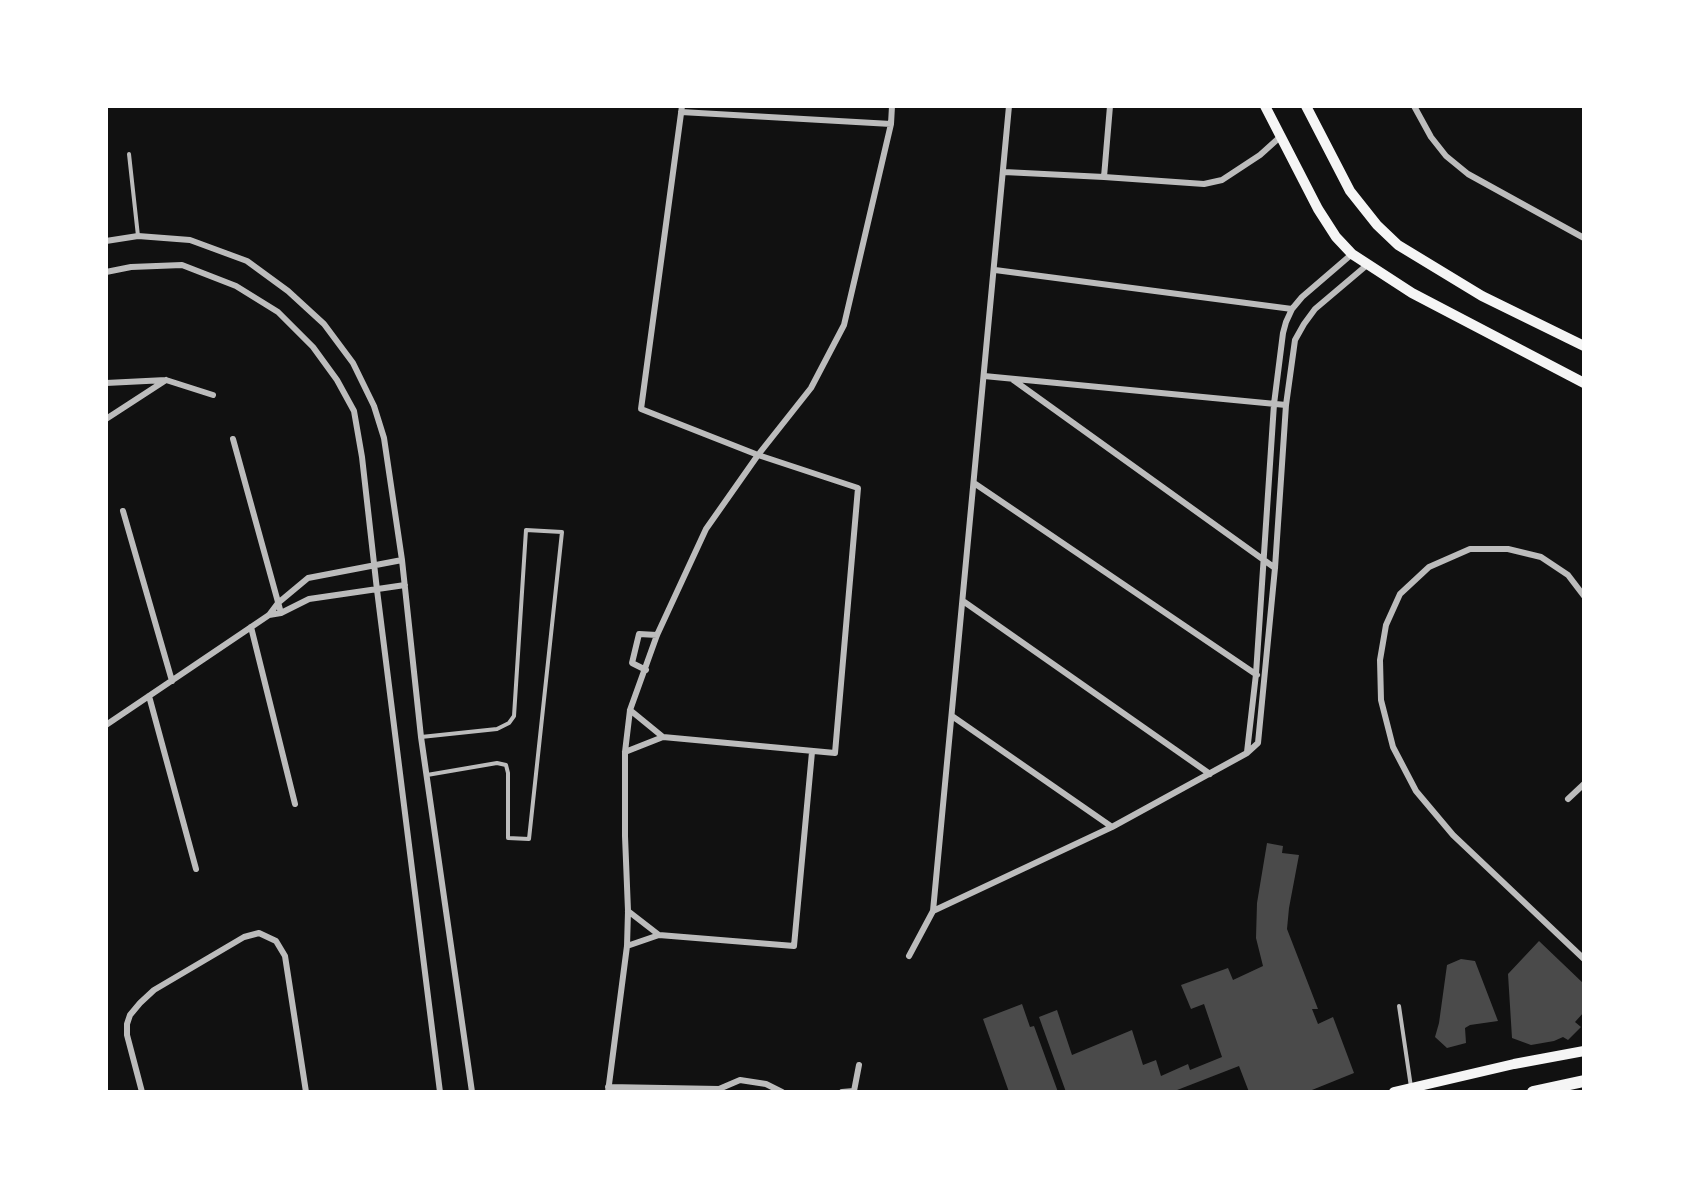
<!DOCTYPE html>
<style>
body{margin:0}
#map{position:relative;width:1690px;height:1198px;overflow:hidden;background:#111;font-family:"Work Sans",sans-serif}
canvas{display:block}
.frame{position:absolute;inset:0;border:108px solid #fff;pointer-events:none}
</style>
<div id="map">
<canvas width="1690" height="1198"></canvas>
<div class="frame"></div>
</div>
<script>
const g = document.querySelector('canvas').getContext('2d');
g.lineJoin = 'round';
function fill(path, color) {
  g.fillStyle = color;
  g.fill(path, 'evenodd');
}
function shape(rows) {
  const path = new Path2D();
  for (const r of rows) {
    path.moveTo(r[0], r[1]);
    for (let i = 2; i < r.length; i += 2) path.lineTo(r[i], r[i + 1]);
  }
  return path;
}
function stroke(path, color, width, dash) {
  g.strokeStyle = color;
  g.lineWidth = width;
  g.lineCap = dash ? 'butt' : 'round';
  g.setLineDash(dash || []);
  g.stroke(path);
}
fill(shape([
 [1267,843,1283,846,1282,853,1299,855,1289,908,1287,929,1318,1009,1312,1009,1318,1024,1333,1017,1354,1073,1307,1092,1249,1092,1239,1066,1172,1092,1066,1092,1039,1017,1057,1010,1072,1055,1132,1030,1143,1065,1156,1060,1161,1076,1188,1064,1190,1070,1222,1057,1204,1004,1191,1009,1181,985,1228,968,1233,980,1263,966,1256,938,1257,903],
 [1539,941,1584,984,1584,1012,1575,1022,1581,1027,1568,1040,1563,1037,1554,1041,1531,1045,1512,1038,1508,974],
 [1461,959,1475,961,1498,1021,1470,1025,1465,1028,1466,1043,1447,1048,1435,1037,1439,1023,1447,965],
 [1022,1004,1030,1027,1034,1026,1058,1092,1009,1092,983,1019]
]), '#4a4a4a');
stroke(shape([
 [129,154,138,236],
 [421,737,497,729,509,723,514,716,526,530,562,532,529,839,508,838,508,773,506,765,497,763,427,775],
 [1399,1006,1411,1087]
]), '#bcbcbc', 4);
stroke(shape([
 [1414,106,1431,137,1446,156,1468,174,1584,238],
 [681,112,891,124],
 [1004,172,1104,177,1204,184,1222,180,1260,155,1280,137],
 [1104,177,1110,106],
 [106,241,138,236,190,240,247,261,288,291,324,324,353,363,374,406,384,438,402,560,421,737,472,1092],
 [995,270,1292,309],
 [106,272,131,267,182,265,236,286,278,312,313,347,337,380,354,411,362,457,377,590,440,1092],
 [984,376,1286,405],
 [1012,379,1275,568],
 [106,383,166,380,213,395],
 [106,419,166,380],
 [233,439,281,613],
 [974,483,1257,675],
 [123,511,172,681],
 [1584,596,1568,575,1541,557,1508,549,1470,549,1429,567,1400,594,1386,625,1380,660,1381,700,1393,747,1416,791,1453,835,1584,959],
 [963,601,1210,774],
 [269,615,281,613,309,599,405,585],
 [251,627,295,804],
 [646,670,632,663,639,634,657,635],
 [149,696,196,869],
 [630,710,663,737],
 [952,716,1112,827],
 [106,725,269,615,278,603,308,578,402,560],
 [625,752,663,737,835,753,858,488,758,455,641,409,682,106],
 [1247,752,1256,674,1274,404,1283,333,1286,322,1292,309,1302,297,1352,254],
 [1568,799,1584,784],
 [628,911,659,935],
 [933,911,1112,827,1247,753,1258,743,1275,568,1286,405,1295,340,1304,324,1315,309,1367,265],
 [627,946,659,935,794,946,812,752],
 [909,956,933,911,1009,106],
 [608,1087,719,1089,740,1080,766,1084,782,1092],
 [142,1092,127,1035,127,1024,130,1015,140,1003,154,990,244,937,259,933,276,941,285,956,306,1092],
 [608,1092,627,946,628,911,625,836,625,752,630,710,657,635,706,529,758,455,811,388,844,325,891,124,892,106],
 [842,1092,854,1091,859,1065]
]), '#bcbcbc', 6);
stroke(shape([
 [1265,106,1318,209,1336,237,1352,254,1412,293,1584,383],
 [1306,106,1350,191,1377,225,1398,245,1482,296,1584,346],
 [1394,1092,1514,1064,1584,1051]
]), '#f5f5f5', 10);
stroke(shape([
 [1533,1092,1584,1081]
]), '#f5f5f5', 12);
</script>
